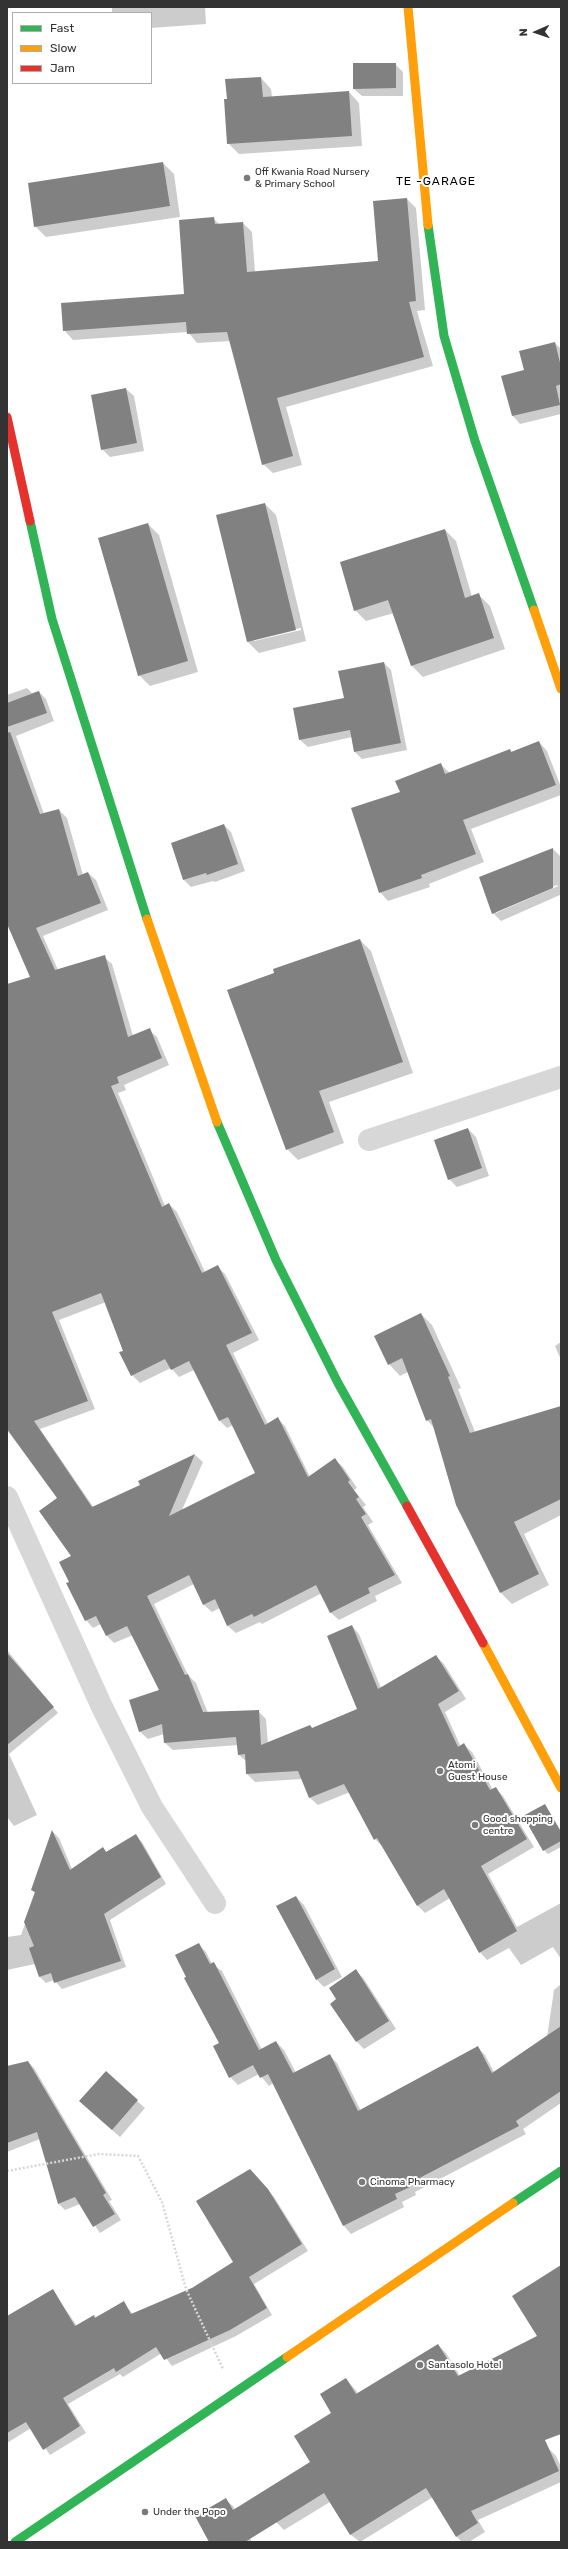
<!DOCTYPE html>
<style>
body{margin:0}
#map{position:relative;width:568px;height:2549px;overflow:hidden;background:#fff;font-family:Rubik,sans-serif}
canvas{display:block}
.frame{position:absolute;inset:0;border:8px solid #333;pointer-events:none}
.legend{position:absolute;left:12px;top:12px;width:140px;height:72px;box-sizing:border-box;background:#fff;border:1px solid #adadad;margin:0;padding:5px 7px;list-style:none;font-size:12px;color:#333}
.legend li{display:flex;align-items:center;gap:8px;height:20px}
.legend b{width:20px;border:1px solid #adadad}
.north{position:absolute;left:516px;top:12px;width:40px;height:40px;-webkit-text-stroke:3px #fff;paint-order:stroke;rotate:268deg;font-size:11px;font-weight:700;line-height:16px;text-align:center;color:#333}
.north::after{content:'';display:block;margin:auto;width:14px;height:18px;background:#333;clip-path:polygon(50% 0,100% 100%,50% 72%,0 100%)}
</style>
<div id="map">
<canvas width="568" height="2549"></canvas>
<div class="frame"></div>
<ul class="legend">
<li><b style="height:5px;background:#30b455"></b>Fast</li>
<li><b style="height:5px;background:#ff9f0a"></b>Slow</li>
<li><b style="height:5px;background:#e5322d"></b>Jam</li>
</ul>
<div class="north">N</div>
</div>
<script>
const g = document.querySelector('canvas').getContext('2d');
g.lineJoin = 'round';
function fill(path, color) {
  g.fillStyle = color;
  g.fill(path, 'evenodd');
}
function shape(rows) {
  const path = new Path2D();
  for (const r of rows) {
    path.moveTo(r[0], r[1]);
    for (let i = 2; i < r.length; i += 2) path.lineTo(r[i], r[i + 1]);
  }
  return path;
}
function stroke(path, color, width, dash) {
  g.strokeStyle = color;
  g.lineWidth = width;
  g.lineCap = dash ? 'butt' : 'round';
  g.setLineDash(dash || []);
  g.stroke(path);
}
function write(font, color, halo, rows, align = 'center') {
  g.font = font + ' Rubik,sans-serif';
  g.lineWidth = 4;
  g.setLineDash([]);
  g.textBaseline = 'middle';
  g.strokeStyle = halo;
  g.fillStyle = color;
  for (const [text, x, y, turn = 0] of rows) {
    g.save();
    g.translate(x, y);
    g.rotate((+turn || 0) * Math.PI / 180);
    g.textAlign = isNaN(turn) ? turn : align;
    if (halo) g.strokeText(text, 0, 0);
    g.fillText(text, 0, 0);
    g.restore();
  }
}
fill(shape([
 [112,7,205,7,206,24,151,28,151,13,112,13],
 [395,64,403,72,403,96,362,96,354,89],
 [261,78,271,89,272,97,349,92,359,103,362,146,239,154,228,143,228,100],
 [163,163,174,174,180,217,46,237,35,226],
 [407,199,416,208,425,310,417,311,433,366,286,407,302,465,273,473,263,464,231,341,197,343,188,332,73,340,64,330,186,295,214,219,220,225,243,223,252,232,255,272,379,261],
 [555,343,561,349,561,414,520,424,513,416,525,371],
 [126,389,134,396,144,451,110,457,102,449],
 [265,504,276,515,306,641,259,653,248,642],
 [301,628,301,630,254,641,254,639],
 [148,524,159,535,198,672,150,686,139,675],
 [445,530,456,541,472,597,479,595,490,606,505,649,423,677,412,666,394,613,366,621,355,610],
 [384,663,391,670,407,750,362,759,355,752,352,737,308,747,300,740],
 [27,688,32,693,38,691,46,699,54,721,16,736,44,814,59,810,67,818,83,875,88,873,96,880,108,910,43,936,58,970,104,957,112,964,133,1036,149,1030,157,1037,169,1065,124,1085,126,1090,118,1093,165,1206,169,1204,177,1212,205,1272,218,1267,225,1274,259,1340,233,1353,268,1424,277,1418,285,1426,310,1477,335,1460,343,1467,357,1488,354,1490,366,1505,363,1507,373,1522,368,1525,402,1583,375,1596,377,1601,339,1620,331,1613,322,1593,262,1624,260,1622,236,1633,228,1626,220,1608,212,1612,204,1605,194,1584,154,1604,188,1675,196,1683,208,1713,258,1711,266,1719,268,1744,310,1726,313,1729,358,1710,352,1626,359,1634,381,1688,436,1656,444,1664,466,1699,445,1712,461,1747,464,1745,472,1752,493,1790,495,1788,503,1796,534,1847,488,1874,517,1927,561,1903,561,1959,553,1947,521,1965,509,1948,487,1960,480,1952,450,1898,425,1913,417,1905,383,1847,375,1839,350,1792,318,1805,310,1798,302,1779,255,1782,247,1774,247,1762,239,1755,238,1745,173,1750,165,1743,164,1734,148,1739,140,1732,130,1701,160,1690,133,1635,114,1643,107,1636,101,1624,93,1628,86,1620,70,1582,72,1556,58,1499,7,1430,7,985,32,978,7,921,7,695],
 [106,1302,132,1375,140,1383,171,1368,179,1377,194,1370,220,1421,227,1428,233,1425,256,1473,182,1510,203,1462,195,1455,139,1482,141,1485,94,1508,40,1429,95,1409,59,1320],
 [539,742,547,751,561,787,561,795,471,829,484,862,429,884,430,887,388,901,380,892,401,793,440,764,450,773,510,750,512,752],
 [224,825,231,832,245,871,215,882,213,881,191,887,184,880,172,844],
 [553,849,561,857,560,895,501,921,493,913],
 [557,885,558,886,496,913,496,911],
 [360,940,371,951,413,1073,329,1102,344,1143,298,1160,287,1149,275,973],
 [468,1129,476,1137,489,1176,457,1187,449,1179],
 [421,1314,432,1325,461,1388,458,1389,475,1432,561,1407,561,1515,524,1534,549,1585,512,1604,501,1593,457,1505,435,1429,427,1420,408,1372,400,1376,389,1364],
 [561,1342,561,1360,555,1346],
 [7,1650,58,1713,9,1754,37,1815,14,1826,7,1817],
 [545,1805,561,1831,561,1847,548,1854,544,1850],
 [53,1832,59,1838,72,1869,103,1848,106,1852,136,1836,142,1842,166,1884,110,1920,126,1967,62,1989,54,1980,46,1983,40,1977,35,1964,7,1970,7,1937,21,1935,36,1894,32,1890],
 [296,1897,304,1905,342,1977,324,1987,316,1979],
 [198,1944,206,1952,212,1964,222,1971,262,2050,276,2042,284,2050,296,2073,330,2056,337,2063,361,2111,477,2047,485,2055,494,2072,547,2037,554,1990,561,1984,561,2103,523,2129,526,2134,415,2192,416,2195,402,2202,404,2207,351,2234,344,2226,273,2083,269,2086,259,2074,238,2085,230,2077],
 [356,1971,364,1979,396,2029,364,2049,356,2041,338,2000],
 [28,2062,34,2068,112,2200,109,2201,121,2220,100,2233,80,2204,65,2210,59,2204,40,2139,7,2152,7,2067],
 [137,2101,145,2108,120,2137,88,2109],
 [256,2177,274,2197,308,2251,254,2284,272,2315,236,2336,172,2366,162,2353,123,2377,120,2374,68,2404,86,2433,50,2455,31,2428,7,2443,7,2317,52,2290,77,2326,123,2303,133,2314,192,2288,235,2263],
 [561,2266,561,2424,528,2445,548,2448,556,2456,561,2467,561,2482,478,2520,485,2532,469,2542,462,2542,457,2537,433,2497,360,2542,351,2535,330,2502,284,2530,276,2522,311,2463,346,2379,359,2394,438,2345,446,2353,460,2376,538,2336],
 [226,2500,233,2506,252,2542,210,2542]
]), '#0003');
fill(shape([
 [353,63,396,63,396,88,353,89],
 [261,77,263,97,349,91,352,136,227,144,224,99,227,99,225,79],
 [163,162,170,206,34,227,28,183],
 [407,198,416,301,409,302,424,357,277,398,293,456,262,465,227,332,187,334,186,322,63,331,61,303,184,294,179,220,214,217,215,224,243,222,247,272,378,261,373,201],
 [555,342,561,367,561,384,556,386,560,405,512,416,501,376,524,370,519,351],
 [126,388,137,443,101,450,91,395],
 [265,503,296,630,247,642,216,515],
 [148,523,188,661,138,676,98,538],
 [445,529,465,598,479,593,494,638,411,666,388,600,354,611,340,562],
 [384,662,401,743,354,752,350,730,299,740,293,708,344,698,338,671],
 [39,691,47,713,7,727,7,703],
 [10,732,40,814,59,809,78,876,88,872,101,903,36,928,55,970,105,955,128,1037,150,1028,162,1058,117,1077,119,1083,111,1086,162,1207,169,1203,202,1273,218,1265,252,1333,226,1345,265,1425,278,1417,308,1477,335,1458,350,1480,348,1482,359,1497,356,1499,366,1514,361,1517,395,1575,368,1588,370,1593,330,1613,316,1585,254,1617,252,1614,227,1626,215,1599,203,1605,189,1575,147,1596,185,1675,188,1674,203,1712,259,1710,261,1745,310,1725,312,1728,357,1709,327,1636,352,1625,378,1689,436,1655,459,1691,438,1704,458,1747,464,1743,490,1790,496,1787,527,1839,481,1866,517,1931,479,1953,444,1889,417,1906,377,1838,374,1840,344,1784,309,1798,298,1771,246,1774,245,1754,238,1755,236,1737,164,1743,162,1724,139,1732,129,1700,159,1690,127,1626,106,1636,96,1616,85,1621,66,1583,69,1582,59,1562,71,1556,39,1511,57,1498,7,1429,7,984,30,977,7,924,7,733],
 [101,1293,123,1351,119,1352,131,1376,165,1359,171,1370,189,1361,219,1421,228,1417,255,1473,169,1516,195,1454,138,1481,140,1485,92,1507,34,1421,88,1401,52,1312],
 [539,741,556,785,463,820,476,854,421,875,422,878,379,893,351,808,400,792,395,781,441,763,445,774,510,749,511,752],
 [224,824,238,864,207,875,206,873,183,880,171,843],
 [553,848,553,888,492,914,479,877],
 [360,939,403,1062,319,1091,334,1132,286,1150,227,990,274,973,273,969],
 [468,1128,482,1168,448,1180,434,1140],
 [421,1313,450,1376,448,1377,470,1433,561,1406,561,1499,514,1522,539,1574,500,1593,456,1505,431,1419,426,1421,402,1358,388,1365,374,1336],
 [7,1653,54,1707,7,1745],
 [545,1804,561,1832,561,1841,543,1851,523,1816],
 [52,1830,70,1870,103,1847,106,1852,136,1834,161,1877,104,1914,121,1961,54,1983,51,1973,39,1977,29,1948,34,1946,24,1922,35,1892,31,1890],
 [296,1896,335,1969,316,1980,276,1906],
 [199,1943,210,1964,214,1962,259,2050,276,2041,293,2073,330,2054,358,2111,478,2046,492,2073,561,2026,561,2091,516,2121,519,2126,408,2184,410,2187,395,2194,397,2199,343,2226,268,2074,260,2078,253,2065,229,2078,213,2046,219,2043,184,1978,186,1977,175,1955],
 [356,1969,389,2021,356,2042,330,2004,336,1999,329,1988],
 [28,2061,106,2193,103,2195,115,2214,93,2227,75,2197,58,2204,37,2132,7,2143,7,2066],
 [106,2071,138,2100,112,2130,79,2101],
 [250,2169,268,2189,302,2244,249,2277,267,2308,230,2330,164,2360,156,2347,116,2372,114,2368,63,2398,80,2426,43,2450,26,2422,7,2433,7,2316,53,2289,75,2326,94,2315,95,2318,124,2301,131,2314,192,2288,233,2262,196,2201],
 [561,2265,561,2434,545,2440,559,2471,471,2511,478,2523,456,2537,426,2488,350,2535,324,2493,245,2542,209,2542,195,2516,226,2498,233,2510,310,2462,294,2436,331,2413,320,2394,346,2378,356,2394,438,2344,458,2376,537,2336,512,2296]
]), '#818181');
stroke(shape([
 [7,2171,99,2154,138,2156,162,2202,186,2289,223,2369]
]), '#d6d6d6', 2.5, [2, 2]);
stroke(shape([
 [369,1140,561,1077],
 [7,1497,102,1707,152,1807,215,1903]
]), '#d7d7d7', 22);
stroke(shape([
 [428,225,444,336,475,441,534,610],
 [30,521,52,619,147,919],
 [217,1122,276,1260,338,1383,407,1506],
 [513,2203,561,2171],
 [15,2542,287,2357]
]), '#30b455', 9);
stroke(shape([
 [408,7,428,225],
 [534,610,561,689],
 [147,919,217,1122],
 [483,1643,561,1788],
 [287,2357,513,2203]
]), '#ff9f0a', 9);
stroke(shape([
 [7,417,30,521],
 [407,1506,483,1643]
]), '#e5322d', 9);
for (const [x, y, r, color] of [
 [247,178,4,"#7a7a7a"],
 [440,1771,4,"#7a7a7a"],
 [475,1825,4,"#7a7a7a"],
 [362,2182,4,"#7a7a7a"],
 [420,2365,4,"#7a7a7a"],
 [145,2512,4,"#7a7a7a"]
]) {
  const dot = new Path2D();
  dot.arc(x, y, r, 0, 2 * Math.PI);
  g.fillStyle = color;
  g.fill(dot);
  stroke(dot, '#fff', 1.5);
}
write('10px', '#333', '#fff', [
 ["Off Kwania Road Nursery",255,172],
 ["& Primary School",255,184],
 ["Atomi",448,1765],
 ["Guest House",448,1777],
 ["Good shopping",483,1819],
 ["centre",483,1831],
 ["Cinoma Pharmacy",370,2182],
 ["Santasolo Hotel",428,2365],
 ["Under the Popo",153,2512]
], 'left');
g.letterSpacing = '1px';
write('12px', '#000', '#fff', [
 ["TE -GARAGE",436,182]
]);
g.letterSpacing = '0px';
</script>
